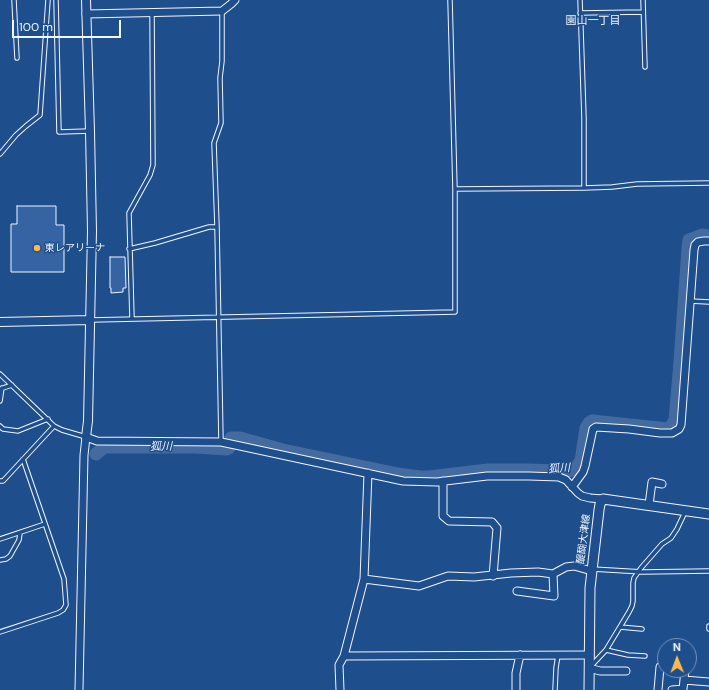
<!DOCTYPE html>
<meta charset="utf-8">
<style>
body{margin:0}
#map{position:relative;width:709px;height:690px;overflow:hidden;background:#1f4e8c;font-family:"DM Sans",sans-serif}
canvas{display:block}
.north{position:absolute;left:657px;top:638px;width:40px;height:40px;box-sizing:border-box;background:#1f4e8c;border:1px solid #7391ba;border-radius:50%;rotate:359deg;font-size:11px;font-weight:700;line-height:16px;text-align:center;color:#f2f6ff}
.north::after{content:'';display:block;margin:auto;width:14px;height:18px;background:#ffb74d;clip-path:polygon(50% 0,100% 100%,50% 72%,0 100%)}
.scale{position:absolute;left:12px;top:20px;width:109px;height:18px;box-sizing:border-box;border:2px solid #f2f6ff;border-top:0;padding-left:5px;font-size:12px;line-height:14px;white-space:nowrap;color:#f2f6ff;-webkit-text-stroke:3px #1f4e8c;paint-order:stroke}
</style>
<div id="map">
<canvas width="709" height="690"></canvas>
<div class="north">N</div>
<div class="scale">100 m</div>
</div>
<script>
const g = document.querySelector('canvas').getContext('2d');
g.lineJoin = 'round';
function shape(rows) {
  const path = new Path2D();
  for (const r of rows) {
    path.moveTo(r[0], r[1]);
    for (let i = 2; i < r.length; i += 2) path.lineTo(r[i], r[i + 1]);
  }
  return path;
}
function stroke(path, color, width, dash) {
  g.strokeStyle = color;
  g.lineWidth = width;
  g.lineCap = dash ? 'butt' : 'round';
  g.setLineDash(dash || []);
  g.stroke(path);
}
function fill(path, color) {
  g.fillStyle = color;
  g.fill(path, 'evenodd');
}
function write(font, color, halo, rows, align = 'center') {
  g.font = font + ' "DM Sans","Noto Sans JP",sans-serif';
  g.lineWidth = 3;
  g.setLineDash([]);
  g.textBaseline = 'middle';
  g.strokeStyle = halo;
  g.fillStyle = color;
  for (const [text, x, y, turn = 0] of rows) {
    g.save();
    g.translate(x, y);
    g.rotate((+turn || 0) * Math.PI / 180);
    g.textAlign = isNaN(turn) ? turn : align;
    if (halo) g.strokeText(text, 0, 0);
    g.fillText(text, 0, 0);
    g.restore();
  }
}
stroke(shape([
 [231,438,240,438,283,450,398,474,420,477,429,477,488,470,528,470,558,471,569,471,574,470,581,461,586,428,589,423,592,421,668,429,672,425,675,420,680,362,688,248,689,240,702,235,709,236],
 [96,454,103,448,106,447,196,447,227,449,229,448]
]), '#446ba0', 13);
const building = shape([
 [17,206,56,206,56,225,64,225,64,272,11,272,11,224,17,224,17,206],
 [110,257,125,257,126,288,123,288,123,292,111,293,111,288,110,288,110,257]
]);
fill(building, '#3563a3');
stroke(building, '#f2f6ff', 1);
const service = shape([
 [14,0,17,58],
 [56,0,59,132,90,131],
 [580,0,584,118,584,188],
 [643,0,645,67],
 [580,13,643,12],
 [0,154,16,135,26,126,40,115,48,0],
 [455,189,584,188,612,187,637,184,709,183],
 [217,227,214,143,221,123,220,78,222,61,222,11],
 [129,249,155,243,209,227,217,227,221,442],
 [690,301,709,302],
 [132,319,129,213,150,175,153,165,152,12],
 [91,320,455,312,455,189,450,0],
 [0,374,54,426,62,430,86,437],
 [0,389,12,385],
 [0,401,2,388],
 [0,426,3,429,18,431,48,419],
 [0,481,3,481,54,426],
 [0,539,45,524],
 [0,560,6,559,10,556,19,540,20,533],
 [592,569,643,572,709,571],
 [709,626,709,629],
 [620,627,642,629],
 [0,632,58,613,63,610,66,605,64,579,23,459],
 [606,650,628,655,645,656],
 [591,666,606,650,629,612,632,606,633,601,633,583,634,578,641,568,662,544,671,538,677,529,685,512],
 [555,690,556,668,558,655]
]);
const minor = shape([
 [86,14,222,11,231,4,235,0],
 [443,481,443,516,449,521,492,522,497,528,493,576],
 [572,487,583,472,585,466,593,429,596,427,629,429,660,433,672,433,679,429,681,425,694,250,695,245,698,242,704,241,709,241],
 [649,505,652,482,662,484],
 [364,579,419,586,448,576,474,577,511,573,538,572,553,574,566,567,574,566,592,571],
 [517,591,554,596,553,574],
 [344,656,589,655],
 [589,668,600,671,626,671],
 [684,680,709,682],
 [79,690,84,455,86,437,97,441,221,442,240,446,403,481,437,482,487,476,529,476,559,477,566,480,578,493,582,496,590,498,603,499],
 [340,690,339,665,344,656,364,579,368,473],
 [516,690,516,673,520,655],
 [658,690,660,667,665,667],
 [672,690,683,689,685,670]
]);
const tertiary = shape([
 [86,0,90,131,92,231,88,421,86,437],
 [0,322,90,320]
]);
const secondary = shape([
 [589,690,590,588,599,510,600,504,603,499,709,514]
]);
stroke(service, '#f2f6ff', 5.5);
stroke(minor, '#f2f6ff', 9);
stroke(tertiary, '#f2f6ff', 10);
stroke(secondary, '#f2f6ff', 11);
stroke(service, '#1f4e8c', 3.5);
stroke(minor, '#1f4e8c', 7);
stroke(tertiary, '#1f4e8c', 8);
stroke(secondary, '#1f4e8c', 9);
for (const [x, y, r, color] of [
 [37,248,4,"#ffb74d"]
]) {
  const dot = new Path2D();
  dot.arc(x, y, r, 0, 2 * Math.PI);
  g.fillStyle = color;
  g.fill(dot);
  stroke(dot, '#1f4e8c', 1.5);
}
write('10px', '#f2f6ff', '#1f4e8c', [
 ["東レアリーナ",45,248]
], 'left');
write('10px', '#f2f6ff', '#1f4e8c', [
 ["醍醐大津線",584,539,-83]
]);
write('11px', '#f2f6ff', '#1f4e8c', [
 ["園山一丁目",593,21]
]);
write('italic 11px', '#f2f6ff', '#1f4e8c', [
 ["狐川",161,447],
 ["狐川",559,469,-3]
]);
</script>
